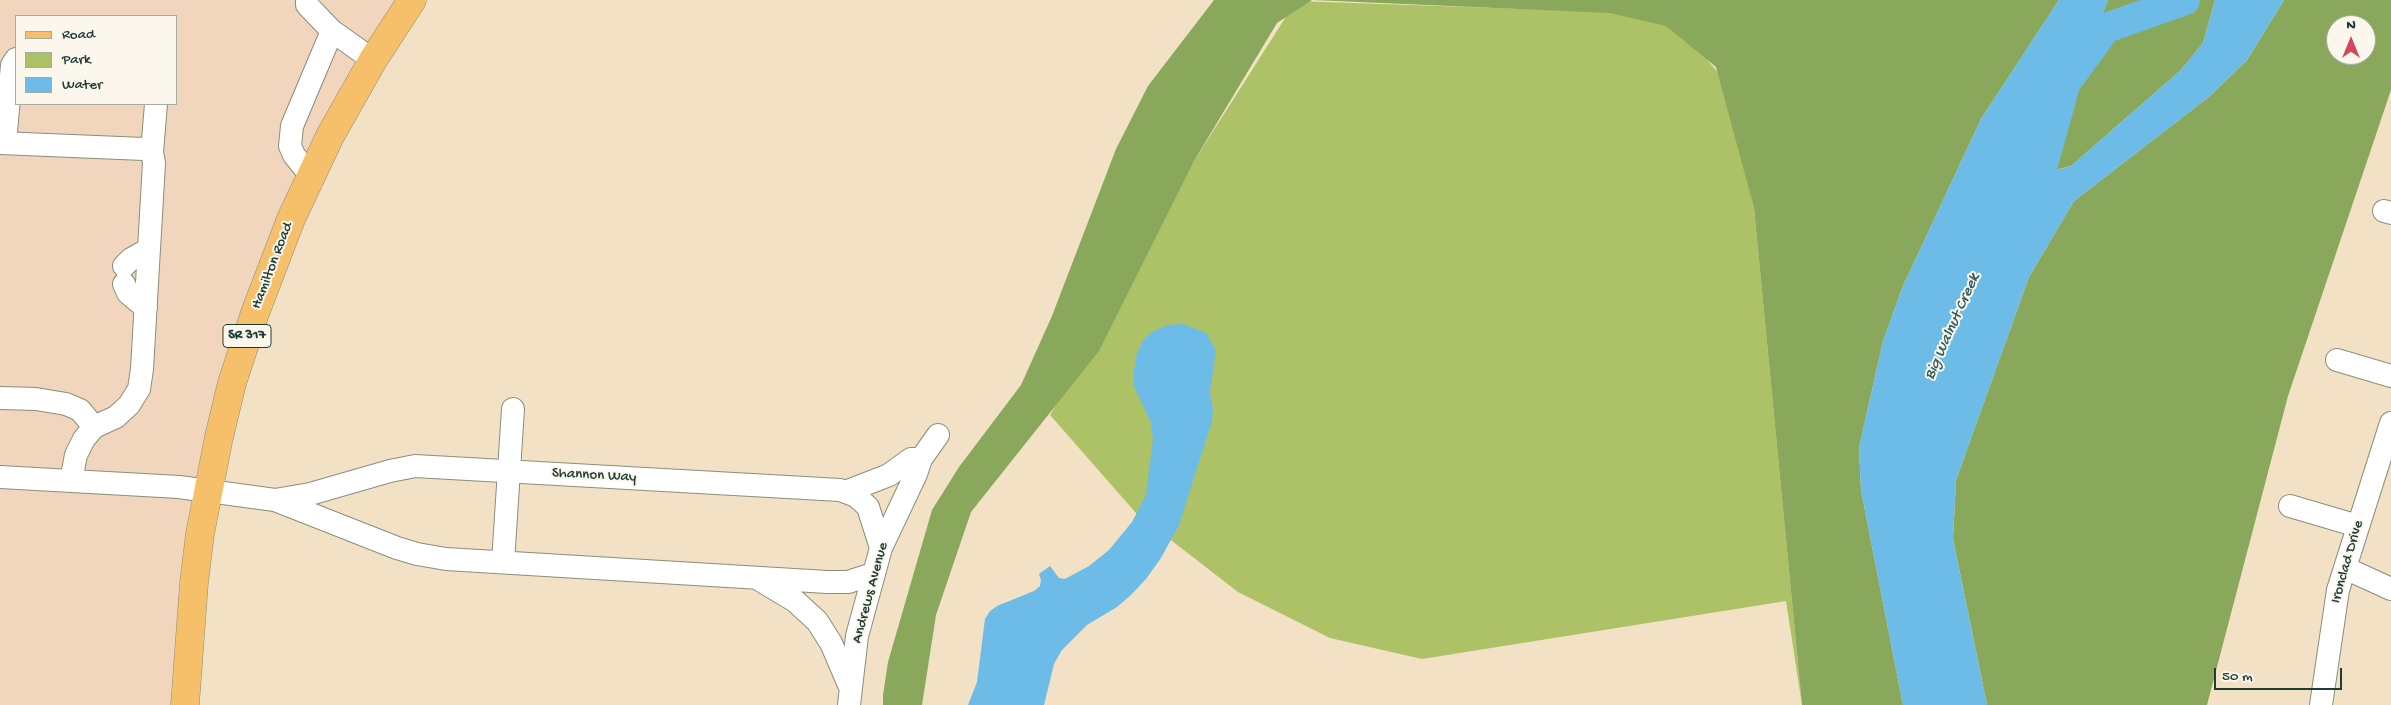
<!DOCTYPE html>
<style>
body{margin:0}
#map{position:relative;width:2391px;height:705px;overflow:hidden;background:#f2e1c5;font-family:"Gochi Hand",sans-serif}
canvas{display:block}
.legend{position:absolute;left:15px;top:15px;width:162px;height:90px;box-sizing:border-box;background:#fbf7ec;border:1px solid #a3ada2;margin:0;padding:6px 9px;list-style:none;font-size:15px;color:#1f3d34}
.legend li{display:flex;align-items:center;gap:10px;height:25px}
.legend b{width:25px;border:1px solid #a3ada2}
.north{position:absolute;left:2326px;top:15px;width:50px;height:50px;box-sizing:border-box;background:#fbf7ec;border:1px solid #a3ada2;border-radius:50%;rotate:0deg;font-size:14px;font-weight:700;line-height:20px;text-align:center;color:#1f3d34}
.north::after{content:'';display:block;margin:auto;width:18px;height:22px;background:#d1495b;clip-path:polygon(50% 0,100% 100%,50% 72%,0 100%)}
.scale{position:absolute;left:2214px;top:668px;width:128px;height:22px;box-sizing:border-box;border:2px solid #1f3d34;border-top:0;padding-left:6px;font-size:15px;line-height:18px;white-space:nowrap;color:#1f3d34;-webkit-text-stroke:4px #fbf7ec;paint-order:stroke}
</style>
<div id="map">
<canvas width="2391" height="705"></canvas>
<ul class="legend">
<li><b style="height:6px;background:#f6c06b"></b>Road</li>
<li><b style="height:14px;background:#adc266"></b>Park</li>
<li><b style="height:14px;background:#6dbce8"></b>Water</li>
</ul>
<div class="north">N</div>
<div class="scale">50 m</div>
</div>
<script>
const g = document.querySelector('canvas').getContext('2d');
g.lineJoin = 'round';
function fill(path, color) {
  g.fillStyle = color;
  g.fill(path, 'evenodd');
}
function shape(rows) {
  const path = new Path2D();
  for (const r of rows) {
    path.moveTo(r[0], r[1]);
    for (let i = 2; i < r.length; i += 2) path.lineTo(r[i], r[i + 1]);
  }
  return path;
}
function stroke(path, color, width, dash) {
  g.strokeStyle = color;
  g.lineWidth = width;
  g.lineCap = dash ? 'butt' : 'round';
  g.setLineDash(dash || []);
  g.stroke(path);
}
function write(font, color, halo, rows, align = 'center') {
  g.font = font + ' "Gochi Hand",sans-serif';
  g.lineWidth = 4;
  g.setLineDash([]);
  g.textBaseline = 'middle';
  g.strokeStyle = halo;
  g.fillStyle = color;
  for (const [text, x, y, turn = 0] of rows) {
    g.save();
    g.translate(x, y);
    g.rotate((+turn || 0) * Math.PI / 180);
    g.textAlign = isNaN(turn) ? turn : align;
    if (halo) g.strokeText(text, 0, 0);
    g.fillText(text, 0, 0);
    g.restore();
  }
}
fill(shape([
 [0,0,408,0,322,150,224,414,185,705,0,705],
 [16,16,176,16,176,104,16,104]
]), '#f1d5bd');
fill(shape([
 [1296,1,1668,14,1721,76,1754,208,1802,705,1786,601,1422,659,1330,638,1238,592,1136,513,1050,415,1194,161]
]), '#adc266');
fill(shape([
 [1214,0,1312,0,1277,23,1194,161,1099,351,971,512,936,615,922,705,883,705,883,695,888,662,932,510,959,467,1021,385,1052,316,1116,149,1148,86],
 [1313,0,2059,0,1981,119,1903,286,1883,341,1859,448,1861,490,1903,705,1802,705,1754,208,1716,67,1666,26,1610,13],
 [2108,0,2215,0,2203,43,2181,70,2071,166,2056,170,2095,33],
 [2284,0,2391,0,2391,90,2288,396,2207,705,1987,705,1953,539,1956,480,2029,277,2074,201,2210,96,2247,60],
 [2336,25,2366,25,2366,55,2336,55]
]), '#8aa85b');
fill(shape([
 [2059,0,2108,0,2095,33,2057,170,2071,166,2181,70,2203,43,2215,0,2284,0,2247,60,2210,96,2074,201,2029,277,1956,480,1953,539,1987,705,1903,705,1861,490,1859,448,1883,341,1903,286,1981,119],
 [1183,324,1206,333,1216,351,1210,392,1213,409,1212,421,1179,525,1161,558,1146,579,1131,595,1117,607,1087,625,1062,650,1054,664,1044,705,968,705,977,682,985,619,990,611,997,606,1034,591,1040,586,1041,580,1039,574,1050,566,1059,578,1065,579,1089,566,1109,550,1132,522,1146,495,1153,439,1151,423,1134,386,1134,370,1137,353,1144,339,1152,332,1167,325]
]), '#6dbce8');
stroke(shape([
 [2067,81,2106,28,2185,0]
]), '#6dbce8', 30);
const minor = shape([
 [307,0,307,5,332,31,292,126,290,146,294,155,310,175],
 [332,31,373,60],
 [0,143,144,149,152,152,154,163,142,369,139,389,129,405,116,417,94,427,84,439,76,455,71,481],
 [5,143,12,65,16,59],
 [152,152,156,104],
 [2384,211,2391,213],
 [124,266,131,259,149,249],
 [124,284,128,293,146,308],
 [2337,360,2391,376],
 [0,398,36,399,66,404,80,410,94,427],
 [0,477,179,487,275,500,397,548,417,554,446,559,827,582,848,582,873,574],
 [848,491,889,475,911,459,921,459],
 [275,500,310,494,390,471,415,466,840,490,856,496,868,507,881,548],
 [2290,506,2358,526],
 [503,562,513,409],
 [2345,568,2391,589],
 [760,580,795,601,817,621,831,643,849,685],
 [849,705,857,636,881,548,916,474,921,459,938,435],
 [2321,705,2338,590,2391,423]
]);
const major = shape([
 [185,705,194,583,200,534,219,437,232,383,255,313,291,219,330,136,373,60,412,0]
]);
stroke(minor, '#888f7c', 24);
stroke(major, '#888f7c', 29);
stroke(minor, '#fff', 22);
stroke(major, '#f6c06b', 28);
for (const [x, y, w] of [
 [247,336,48]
]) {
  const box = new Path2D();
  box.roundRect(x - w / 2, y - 11.5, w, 23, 4);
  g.fillStyle = '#fbf7ec';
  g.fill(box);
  stroke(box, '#1f3d34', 1);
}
write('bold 14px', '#1f3d34', null, [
 ["SR 317",247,336]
]);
write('15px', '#1f3d34', '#fbf7ec', [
 ["Hamilton Road",273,266,-69],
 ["Shannon Way",594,476,3],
 ["Ironclad Drive",2348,562,-74],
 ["Andrews Avenue",871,593,-75]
]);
write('italic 16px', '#325d61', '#fbf7ec', [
 ["Big Walnut Creek",1953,327,-66]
]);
</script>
